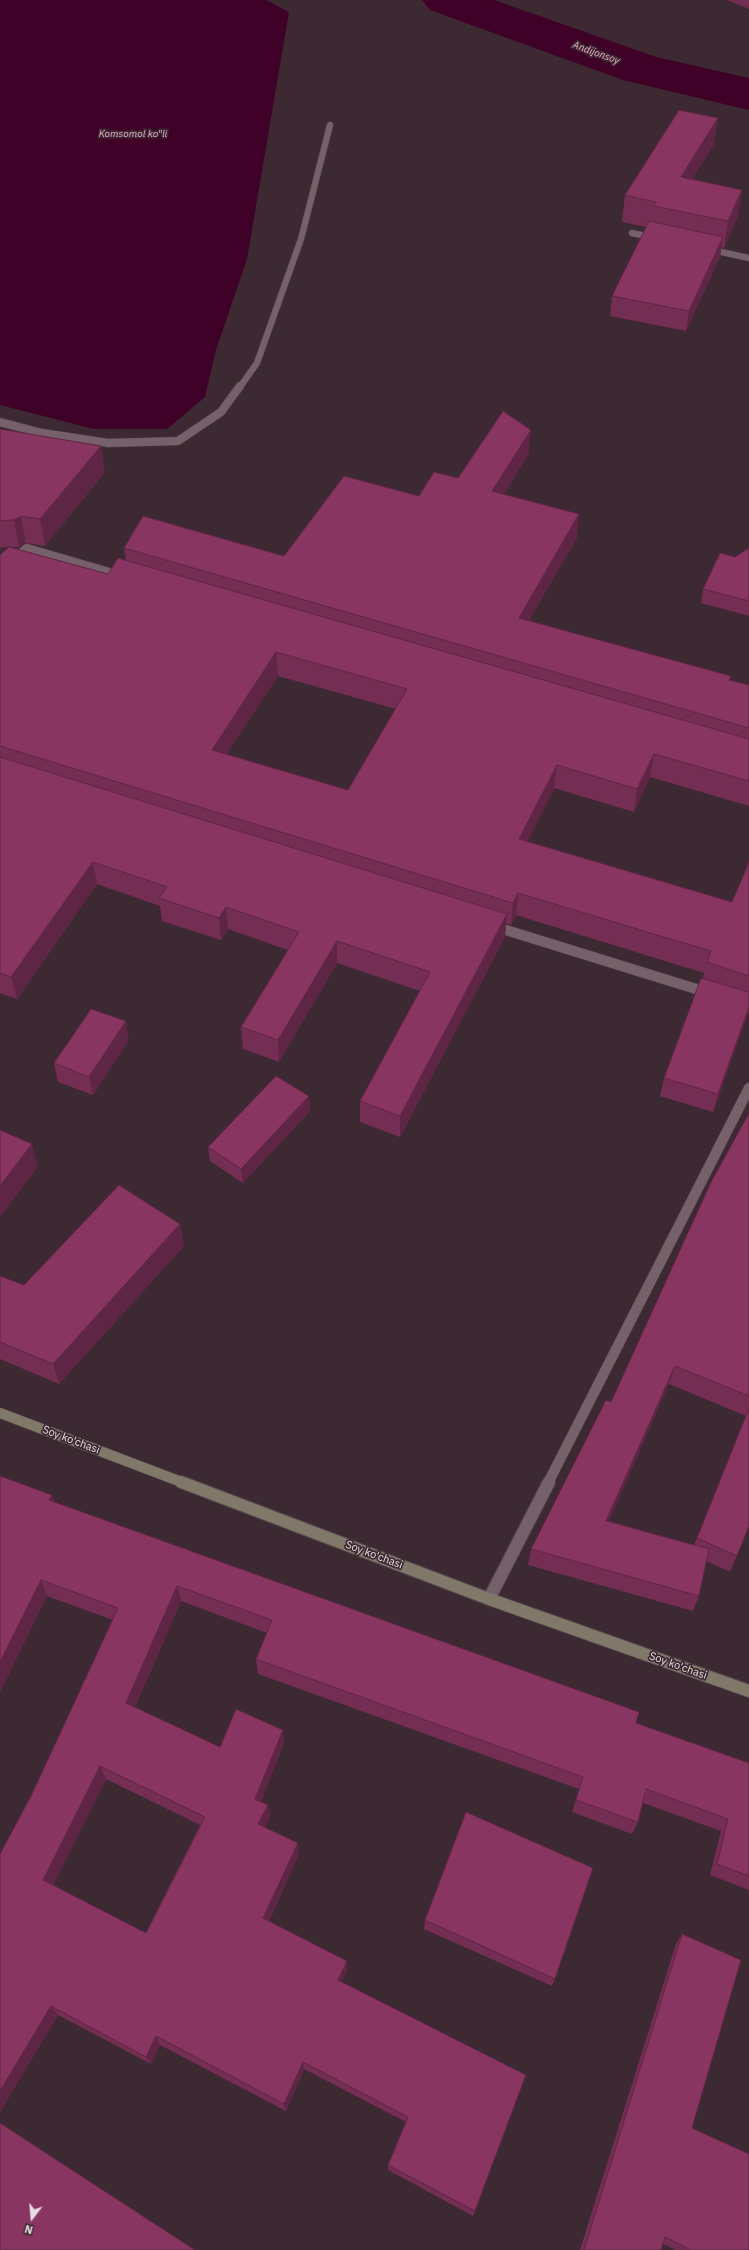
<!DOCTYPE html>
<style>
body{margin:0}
#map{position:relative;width:749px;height:2250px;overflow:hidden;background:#3c2932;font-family:"IBM Plex Sans",sans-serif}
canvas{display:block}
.north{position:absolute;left:12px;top:2198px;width:40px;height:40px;-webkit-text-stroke:3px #3c2932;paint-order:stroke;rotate:196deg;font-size:11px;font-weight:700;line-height:16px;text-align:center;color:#e8dbe0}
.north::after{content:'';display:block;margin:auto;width:14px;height:18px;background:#e8dbe0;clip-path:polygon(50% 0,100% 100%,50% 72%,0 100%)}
</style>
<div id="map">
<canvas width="749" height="2250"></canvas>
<div class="north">N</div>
</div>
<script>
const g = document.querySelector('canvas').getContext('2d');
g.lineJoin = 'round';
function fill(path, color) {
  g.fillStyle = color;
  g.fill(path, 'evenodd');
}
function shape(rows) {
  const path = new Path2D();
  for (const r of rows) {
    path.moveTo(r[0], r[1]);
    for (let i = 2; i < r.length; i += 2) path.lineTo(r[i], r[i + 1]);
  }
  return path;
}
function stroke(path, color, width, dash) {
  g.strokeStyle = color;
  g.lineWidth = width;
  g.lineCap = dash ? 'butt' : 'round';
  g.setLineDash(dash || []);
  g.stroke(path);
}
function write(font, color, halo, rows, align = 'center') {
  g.font = font + ' "IBM Plex Sans",sans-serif';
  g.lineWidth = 3.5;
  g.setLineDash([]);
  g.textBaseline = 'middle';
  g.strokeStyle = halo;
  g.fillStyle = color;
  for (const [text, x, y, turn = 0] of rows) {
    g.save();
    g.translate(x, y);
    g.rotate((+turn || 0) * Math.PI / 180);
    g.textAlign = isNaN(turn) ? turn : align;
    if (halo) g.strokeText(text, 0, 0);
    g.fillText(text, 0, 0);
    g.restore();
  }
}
fill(shape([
 [0,0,266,0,289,12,247,259,216,350,205,397,167,429,94,429,0,405]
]), '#3f0127');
fill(shape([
 [422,0,494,0,656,57,749,78,749,110,623,80,430,10,422,0]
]), '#3f0127');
const laneFar1 = shape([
 [632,233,655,238],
 [708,249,749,258],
 [240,387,257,363,301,239,330,125]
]);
const lane = shape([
 [0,422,42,433,108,443,178,441,221,412,240,386],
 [0,569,27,548,123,576]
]);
const streetFar1 = shape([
 [493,926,709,993],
 [548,1483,749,1088]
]);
const street = shape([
 [489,1599,549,1482]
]);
const secondaryFar1 = shape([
 [0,1413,184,1483]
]);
const secondary = shape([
 [181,1482,489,1599,749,1691]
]);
stroke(laneFar1, '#55464d', 7);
stroke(lane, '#55464d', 9);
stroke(streetFar1, '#55464d', 11);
stroke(street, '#55464d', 14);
stroke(secondaryFar1, '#55464d', 11);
stroke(secondary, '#55464d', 14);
stroke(laneFar1, '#76606a', 6);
stroke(lane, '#76606a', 8);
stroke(streetFar1, '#76606a', 10);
stroke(street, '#76606a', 12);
stroke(secondaryFar1, '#807868', 10);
stroke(secondary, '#807868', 12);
fill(shape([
 [727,0,749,0,749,9],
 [714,144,692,179,742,190,738,216,724,248,721,247,720,257,686,331,610,316,612,296,646,227,622,222,625,195],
 [0,429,105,472,45,546,26,543,19,547,11,547,108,574,126,560,124,548,284,556,458,478,529,453,504,494,577,538,529,620,749,685,749,806,650,777,634,812,554,788,527,842,732,902,749,862,749,1011,713,1112,660,1096,664,1078,703,979,704,973,516,915,511,925,506,923,505,937,400,1137,360,1122,360,1101,420,991,337,963,279,1062,243,1049,241,1027,288,950,228,929,221,940,162,921,160,906,97,884,17,999,0,993,0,555,9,547,0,548],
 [278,676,396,709,348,790,226,754],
 [749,548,749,616,701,603,703,589],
 [129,1040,93,1095,58,1082,54,1063],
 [309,1096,310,1111,243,1183,210,1161,208,1147],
 [749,1113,749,1526,730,1572,706,1561,699,1596,693,1611,528,1565,531,1549,611,1402],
 [669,1384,746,1416,694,1545,609,1521],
 [180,1224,184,1246,59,1384,0,1359,0,1276,24,1285],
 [0,1476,52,1495,55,1502,636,1723,749,1763,749,1890,710,1875,721,1831,643,1803,638,1822,632,1834,572,1812,579,1789,258,1674,256,1659,267,1633,181,1601,135,1707,220,1747,284,1743,261,1802,268,1805,270,1817,265,1827,299,1854,269,1921,347,1970,342,1982,475,2211,473,2216,388,2170,388,2165,406,2122,304,2069,286,2111,160,2045,151,2064,58,2015,0,2112,32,1794,113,1620,47,1596,0,1692],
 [106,1779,200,1825,146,1933,53,1885],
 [425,1920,555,1979,552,1986,424,1929],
 [682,1934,692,2128,749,2250,676,2250,663,2244,661,2250,580,2250,676,1944]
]), '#752e53');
fill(shape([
 [718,118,714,144,677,203,681,177],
 [742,190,738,216,724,248,728,221],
 [723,237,720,257,686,331,689,311],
 [531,430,529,453,491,515,492,491],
 [101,446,105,472,45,546,40,519],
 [579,514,577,538,517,641,519,618],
 [21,516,26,543,19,547,14,520],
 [276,652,278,676,214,773,212,750],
 [654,754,650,777,634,812,637,789],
 [557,765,554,788,517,862,519,839],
 [93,862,97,884,17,999,11,977],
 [518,893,516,915,511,925,513,903],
 [226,907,228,929,221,940,219,918],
 [507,914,505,937,400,1137,400,1116],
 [337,941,337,963,279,1062,278,1040],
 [749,1007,749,1012,713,1112,718,1094],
 [126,1021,129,1040,93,1095,89,1077],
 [309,1096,310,1111,243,1183,241,1169],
 [32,1144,38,1167,0,1217,0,1186],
 [180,1224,184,1246,59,1384,53,1364],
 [675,1366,669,1384,602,1537,606,1521],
 [52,1495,58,1511,49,1500],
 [41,1580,47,1596,0,1692,0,1662],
 [177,1586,181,1601,130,1717,126,1703],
 [283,1730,284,1743,258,1811,255,1799],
 [100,1766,106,1779,50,1891,43,1880],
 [268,1805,270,1817,261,1836,258,1824],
 [298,1843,299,1854,265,1928,263,1918],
 [347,1961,347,1970,339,1989,338,1980],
 [51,2006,58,2015,0,2112,0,2091],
 [156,2036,160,2045,151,2064,146,2057],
 [303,2062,304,2069,286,2111,284,2104]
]), '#5f2544');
const building = shape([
 [679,110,718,118,681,177,742,190,728,221,654,206,656,202,625,195,679,110],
 [649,221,723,237,689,311,612,296,649,221],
 [503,411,531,430,492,491,579,514,519,618,731,676,729,680,749,685,749,728,124,548,143,516,284,556,344,476,419,496,434,472,458,478,503,411],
 [0,429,101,446,40,519,21,516,14,520,0,521,0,429],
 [9,547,108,574,118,558,749,739,749,781,654,754,637,789,557,765,519,839,732,902,749,862,749,976,707,962,711,951,657,935,518,893,513,903,0,746,0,555,9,547],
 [276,652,407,689,348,790,212,750,276,652],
 [749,548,749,601,703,589,720,553,735,557,749,548],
 [0,757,507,914,400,1116,360,1101,430,972,337,941,278,1040,241,1027,299,932,226,907,219,918,159,898,167,887,93,862,11,977,0,973,0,757],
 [701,978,749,992,749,1007,718,1094,664,1078,701,978],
 [91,1009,126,1021,89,1077,54,1063,91,1009],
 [276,1076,309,1096,241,1169,208,1147,276,1076],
 [749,1113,749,1396,675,1366,606,1521,709,1549,699,1596,531,1549,606,1400,611,1402,711,1182,749,1113],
 [0,1130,32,1144,0,1186,0,1130],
 [119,1185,180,1224,53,1364,0,1342,0,1276,24,1285,119,1185],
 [749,1408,749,1526,737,1556,697,1538,749,1408],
 [0,1476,52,1495,49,1500,639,1712,636,1723,749,1763,749,1876,717,1864,728,1819,646,1789,638,1822,576,1800,583,1777,256,1659,272,1620,177,1586,126,1703,220,1747,236,1709,283,1730,255,1799,268,1805,258,1824,298,1843,263,1918,347,1961,338,1980,526,2075,475,2211,388,2165,408,2117,303,2062,284,2104,156,2036,146,2057,51,2006,0,2091,0,1854,32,1794,118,1608,41,1580,0,1662,0,1476],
 [100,1766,205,1817,146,1933,43,1880,100,1766],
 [466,1812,593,1868,555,1979,425,1920,466,1812],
 [682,1934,741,1960,692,2128,749,2154,749,2250,691,2250,665,2237,661,2250,584,2250,682,1934],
 [0,2123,195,2250,0,2250,0,2123]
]);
fill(building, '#883561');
stroke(building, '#5f2544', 1);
write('italic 10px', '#f3accc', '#3c2932', [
 ["Andijonsoy",596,53,20],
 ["Komsomol ko\"li",133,134]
]);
write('11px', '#e8dbe0', '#3c2932', [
 ["Soy ko'chasi",71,1440,21],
 ["Soy ko'chasi",374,1555,21],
 ["Soy ko'chasi",678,1666,20]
]);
</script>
